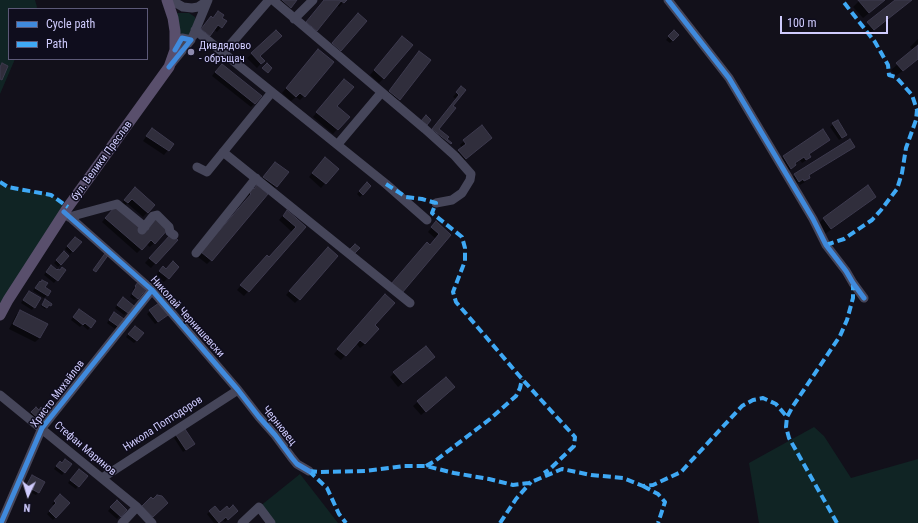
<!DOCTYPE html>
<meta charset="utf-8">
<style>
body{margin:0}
#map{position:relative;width:918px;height:523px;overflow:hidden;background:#12101a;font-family:"Roboto Condensed",sans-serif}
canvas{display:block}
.legend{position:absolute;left:8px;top:8px;width:140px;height:52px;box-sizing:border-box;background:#0f0d1d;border:1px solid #5c5977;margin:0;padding:5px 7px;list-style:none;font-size:12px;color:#cfcbfd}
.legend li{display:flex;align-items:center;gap:8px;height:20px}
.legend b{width:20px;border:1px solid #5c5977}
.north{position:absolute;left:8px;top:475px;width:40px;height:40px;-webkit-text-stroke:3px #0f0d1d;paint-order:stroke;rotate:184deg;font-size:11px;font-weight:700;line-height:16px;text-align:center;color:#cfcbfd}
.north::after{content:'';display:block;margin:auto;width:14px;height:18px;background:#cfcbfd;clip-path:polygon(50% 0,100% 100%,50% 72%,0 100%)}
.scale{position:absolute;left:780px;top:16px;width:108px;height:18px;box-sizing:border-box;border:2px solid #cfcbfd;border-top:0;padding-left:5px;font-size:12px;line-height:14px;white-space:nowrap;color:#cfcbfd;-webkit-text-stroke:3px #0f0d1d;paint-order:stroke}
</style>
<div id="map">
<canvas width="918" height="523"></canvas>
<ul class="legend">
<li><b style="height:5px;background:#408adc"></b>Cycle path</li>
<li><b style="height:5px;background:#3fa9f5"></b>Path</li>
</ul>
<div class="north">N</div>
<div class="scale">100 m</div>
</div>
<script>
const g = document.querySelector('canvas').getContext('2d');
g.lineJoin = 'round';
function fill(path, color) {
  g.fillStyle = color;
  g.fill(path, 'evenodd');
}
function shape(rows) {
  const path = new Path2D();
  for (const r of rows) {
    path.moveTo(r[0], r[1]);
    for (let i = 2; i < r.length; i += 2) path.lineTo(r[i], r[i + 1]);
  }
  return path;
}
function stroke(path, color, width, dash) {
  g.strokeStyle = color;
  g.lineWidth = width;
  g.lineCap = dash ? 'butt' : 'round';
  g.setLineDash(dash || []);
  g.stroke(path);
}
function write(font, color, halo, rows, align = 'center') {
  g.font = font + ' "Roboto Condensed",sans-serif';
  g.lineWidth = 3;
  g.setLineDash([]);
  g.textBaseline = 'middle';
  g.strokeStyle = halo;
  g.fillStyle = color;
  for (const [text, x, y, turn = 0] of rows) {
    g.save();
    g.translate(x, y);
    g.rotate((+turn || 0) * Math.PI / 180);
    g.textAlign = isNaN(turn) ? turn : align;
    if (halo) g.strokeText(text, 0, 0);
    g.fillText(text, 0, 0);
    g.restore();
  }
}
fill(shape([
 [0,0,35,0,37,7,36,9,9,9,9,59,15,59,0,94],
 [176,13,189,13,195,17,195,30,189,35,181,35,175,31],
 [0,182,8,187,51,195,68,207,0,315],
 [814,427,824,436,851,478,918,459,918,523,759,523,749,463],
 [300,474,338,523,271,523,259,507]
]), '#102424');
fill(shape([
 [276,0,296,0,286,11],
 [324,0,345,0,339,7,337,5,312,34,303,26],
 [860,0,885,0,863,18,853,7],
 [897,0,911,0,869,34,864,27],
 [218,12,221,18,226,21,217,32,213,29,205,39,198,34,207,21,211,17,213,18],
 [354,19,340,50,336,54,328,48],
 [674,31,678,35,670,43,666,40],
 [918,39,918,59,896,76,891,70,913,51,910,47],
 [398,42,384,78,379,83,370,75],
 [252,54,259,56,263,61,257,68,247,58],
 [314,55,304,96,300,100,296,97,291,101,282,93],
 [415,57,399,99,395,103,385,96],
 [217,69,255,103,251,107,212,76],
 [340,85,336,106,348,117,333,134,313,117],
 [465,90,452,106,438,129,448,137,441,144,429,134,456,99,453,97,457,92],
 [833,124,846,135,839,140,830,127],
 [148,134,173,144,164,155,143,141],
 [491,138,461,163,455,155,462,148,460,145,464,141],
 [829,140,808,155,810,157,805,161,802,163,800,160,787,172,779,160,783,156],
 [854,146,849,151,808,176,809,177,805,182,800,185,799,183,794,185,791,179,795,175],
 [321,163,337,169,321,188,309,177],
 [271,167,287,173,272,191,260,182],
 [367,183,370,186,360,197,357,194],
 [254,190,211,260,207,264,198,257,247,198,245,196],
 [131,193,154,205,143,217,127,203,124,207,121,204],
 [875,197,869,202,825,234,818,224,824,218],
 [287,211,305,227,244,296,237,290,263,261,269,258,292,232,279,220],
 [111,212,144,234,154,243,150,247,146,244,137,253,102,222],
 [432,227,450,235,430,246,436,239,428,232],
 [75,238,80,242,70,254,65,249],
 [166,239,176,240,151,268,145,263],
 [324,252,299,299,295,303,286,295],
 [64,253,68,256,58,267,54,263],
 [163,267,166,270,178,267,164,282,156,275],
 [48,269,57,271,64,270,54,283,44,275],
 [40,282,47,295,44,298,33,291],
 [139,283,137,298,134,300,130,297,134,290,133,289],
 [29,292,34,307,32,310,21,303],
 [381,300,374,325,365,344,360,348,356,343,341,360,334,354],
 [121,301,133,306,124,315,115,308],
 [44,302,51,304,45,309,41,306],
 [20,311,40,338,35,342,9,329,16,315],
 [150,311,164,318,155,324,147,314],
 [77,312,90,327,88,330,82,325,80,327,71,320],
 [114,313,118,326,115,329,107,323],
 [133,329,137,340,134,343,126,337],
 [434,357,398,387,390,377,394,373],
 [446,378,450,392,421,415,413,406],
 [36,408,39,411,47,413,38,423,29,415],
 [177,436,194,444,183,452,174,438],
 [62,464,71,464,62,475,54,469,57,465],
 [76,473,78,486,76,489,68,483],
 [32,476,38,492,36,495,24,489],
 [60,496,69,503,53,520,47,514,55,506,52,504],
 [117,501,125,510,117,519,108,511],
 [214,507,220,513,234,514,225,522,222,519,218,523,214,523,207,514]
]), '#0007');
const building = shape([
 [282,0,297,0,291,8,282,0],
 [324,0,347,0,344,3,341,1,317,31,306,22,324,0],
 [858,0,885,0,869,13,858,0],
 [895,0,912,0,874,30,867,22,895,0],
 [218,11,224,15,222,18,227,21,222,28,218,25,210,36,201,29,211,16,213,18,218,11],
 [358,13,367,21,341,51,332,43,358,13],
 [276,30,282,36,260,56,265,61,261,64,251,53,276,30],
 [674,30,679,35,673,41,668,36,674,30],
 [402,36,413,45,384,79,374,70,402,36],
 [918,45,918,59,903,71,896,63,918,45],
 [318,49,334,62,305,97,300,93,296,97,286,88,318,49],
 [419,51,431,60,400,100,389,91,419,51],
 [2,63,8,66,2,80,0,79,0,67,2,63],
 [267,63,272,68,268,73,262,68,267,63],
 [222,64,262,96,255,104,215,72,222,64],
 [344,79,354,87,337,106,350,117,338,130,316,112,344,79],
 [461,86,466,90,453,106,456,108,439,129,449,137,447,139,452,143,451,144,432,129,459,95,456,92,461,86],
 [426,115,431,120,427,125,421,121,426,115],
 [838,120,847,135,842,138,832,123,838,120],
 [482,125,492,138,466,159,458,150,466,144,463,140,482,125],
 [152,128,174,144,169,151,146,136,152,128],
 [823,129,830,140,809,154,811,157,806,160,804,157,795,163,796,165,791,169,783,156,823,129],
 [850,139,855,147,809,175,810,178,804,181,803,179,799,182,794,174,850,139],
 [325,157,339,169,326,184,312,173,325,157],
 [275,162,289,172,277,187,263,177,275,162],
 [367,182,371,186,363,195,359,191,367,182],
 [257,185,268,194,212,261,201,252,251,194,248,191,252,187,254,189,257,185],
 [868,185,876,197,831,229,823,218,868,185],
 [135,187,155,205,148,213,132,199,128,203,124,200,135,187],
 [115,207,144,232,157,218,169,228,155,244,151,240,142,250,105,218,115,207],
 [287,210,306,227,249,292,240,285,267,255,269,257,296,227,283,216,287,210],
 [436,221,451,235,402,293,391,284,427,242,430,245,439,234,431,227,436,221],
 [171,234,178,240,156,264,149,258,171,234],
 [75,237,82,242,73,252,67,246,75,237],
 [355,244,360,248,354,254,349,250,355,244],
 [328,247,338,256,300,300,289,291,328,247],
 [64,251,69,256,61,265,56,260,64,251],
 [106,252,109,254,96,272,93,270,106,252],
 [173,261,179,267,169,279,159,271,163,266,166,269,173,261],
 [51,265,57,270,58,269,60,270,62,267,66,270,58,281,46,272,51,265],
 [42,280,48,283,45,287,51,291,48,296,35,288,40,281,41,282,42,280],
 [139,281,147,288,138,299,132,294,136,287,135,286,139,281],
 [29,291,41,298,35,308,23,300,29,291],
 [385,294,395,303,375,325,379,329,365,344,360,340,346,356,337,349,385,294],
 [123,297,134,306,128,313,117,305,123,297],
 [45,299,52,304,51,306,49,305,47,308,42,305,45,299],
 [159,303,168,315,158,322,149,310,159,303],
 [79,309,96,321,91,328,85,323,83,325,73,317,79,309],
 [20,310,48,324,40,338,13,324,20,310],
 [114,312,124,319,119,327,109,320,114,312],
 [135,326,144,333,137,341,128,334,135,326],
 [426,346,435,357,403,383,393,372,426,346],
 [446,377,455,387,426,412,417,401,446,377],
 [36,407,39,410,41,407,48,413,41,421,31,412,36,407],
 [185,429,195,444,186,450,176,435,185,429],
 [65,459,72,464,65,473,56,466,60,461,62,463,65,459],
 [79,469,88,476,79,487,70,480,79,469],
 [32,475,45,482,39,493,26,486,32,475],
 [60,494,70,503,56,518,49,511,56,503,54,501,60,494],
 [157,495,162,496,168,503,153,517,141,507,151,497,153,499,157,495],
 [117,500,127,510,121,517,110,507,117,500],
 [233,505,238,511,228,520,226,517,219,523,209,511,215,506,220,512,227,506,229,509,233,505]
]);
fill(building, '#302e3c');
stroke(building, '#3d3a4e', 1);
stroke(shape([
 [171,0,183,7,192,8,198,7,207,1],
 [273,0,425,129,455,156,471,174,470,180,462,193,452,200,436,203],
 [668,0,729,78,813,219,826,245,846,271,853,283,864,298],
 [294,19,313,0],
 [195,30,386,184,427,220],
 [193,36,208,0],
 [224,52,269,0],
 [172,63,191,40,182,38,175,50],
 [338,144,381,93],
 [223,152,410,303],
 [197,167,207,172,272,92],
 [64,212,152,290,238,390,259,417,275,435,292,458,297,464,309,471],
 [69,217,117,204,145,227],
 [142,230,153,216,157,215,169,227,170,232,174,235],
 [196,253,256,178],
 [0,395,137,507,152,523],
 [102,478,238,390],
 [1,523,42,428,152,290],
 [122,523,137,507],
 [242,523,259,507,271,523]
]), '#46465a', 9);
stroke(shape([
 [0,315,8,300,68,207,169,67,175,50,175,31,173,18,167,0]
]), '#594f6c', 11);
stroke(shape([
 [0,182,8,187,51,195,68,207],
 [386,184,406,197,422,199,436,203,432,213,462,237,465,248,465,261,453,292,456,302,522,379,575,437,574,446,550,469,544,473],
 [826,245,844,239,872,220,881,210,897,189,902,173,906,148,916,120,917,110,912,95,896,77,889,75,888,65,875,42,842,0],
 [426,466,435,461,490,419,516,396,520,388,522,379],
 [309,471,320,472,365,471,404,466,426,466,454,473,489,479,513,485,529,483,562,469,591,475,623,478,643,486,653,485,681,472,742,406,753,400,763,398,776,404,787,417],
 [309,471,327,488,339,514,346,523],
 [643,486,658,494,665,502,658,523],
 [500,523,516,499,531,482],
 [837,523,789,438,786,427,787,417,793,406,840,336,847,320,853,298,853,285]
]), '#3fa9f5', 4, [8, 4]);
stroke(shape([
 [668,0,729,78,813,219,826,245,846,271,853,283,864,298],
 [169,67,191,40,182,38,175,50],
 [64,212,152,290,238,390,259,417,275,435,292,458,297,464,309,471],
 [1,523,42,428,152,290]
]), '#408adc', 5);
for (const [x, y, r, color] of [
 [191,52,4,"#8d8aae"]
]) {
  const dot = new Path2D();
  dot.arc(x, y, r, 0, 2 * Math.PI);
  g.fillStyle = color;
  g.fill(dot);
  stroke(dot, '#0f0d1d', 1.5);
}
write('11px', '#cfcbfd', '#0f0d1d', [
 ["Дивдядово",199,46],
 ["- обръщач",199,59]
], 'left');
write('11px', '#cfcbfd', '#0f0d1d', [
 ["бул. Велики Преслав",102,161,-54],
 ["Николай Чернишевски",187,317,48],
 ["Христо Михайлов",58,394,-53],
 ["Никола Поптодоров",163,424,-33],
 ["Чернювец",279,426,51],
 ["Стефан Маринов",85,449,40]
]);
</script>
